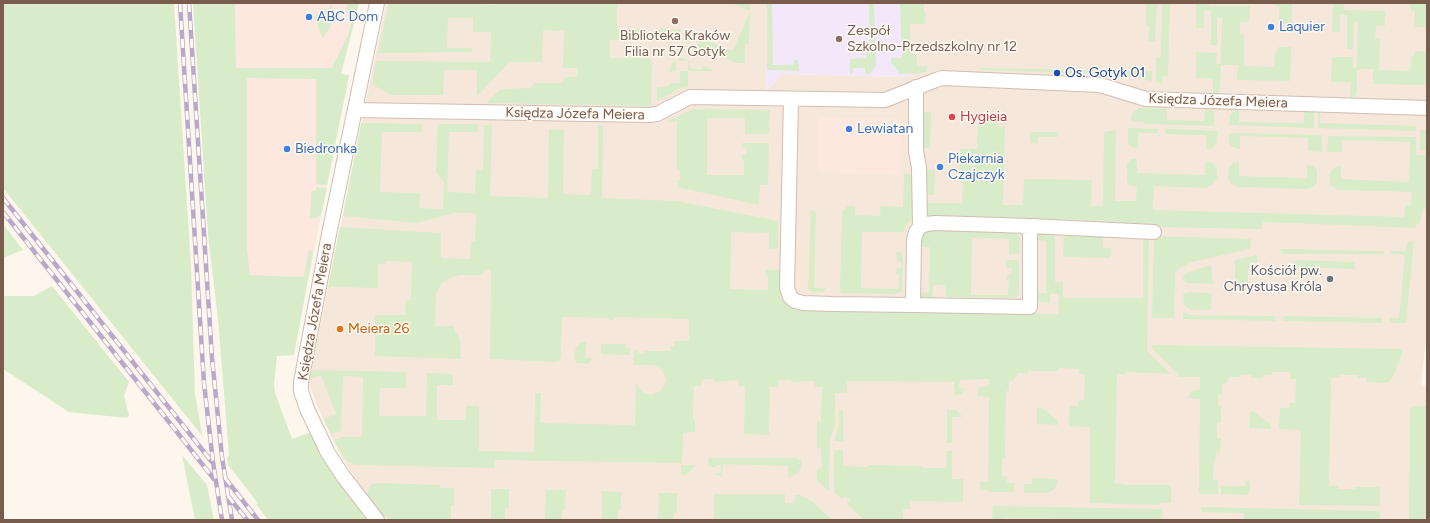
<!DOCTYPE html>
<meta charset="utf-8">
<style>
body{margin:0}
#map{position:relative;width:1430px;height:523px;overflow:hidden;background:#fdf6ec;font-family:Figtree,sans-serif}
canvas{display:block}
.frame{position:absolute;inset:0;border:4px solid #7a5c4d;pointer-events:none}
</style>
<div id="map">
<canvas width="1430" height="523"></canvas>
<div class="frame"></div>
</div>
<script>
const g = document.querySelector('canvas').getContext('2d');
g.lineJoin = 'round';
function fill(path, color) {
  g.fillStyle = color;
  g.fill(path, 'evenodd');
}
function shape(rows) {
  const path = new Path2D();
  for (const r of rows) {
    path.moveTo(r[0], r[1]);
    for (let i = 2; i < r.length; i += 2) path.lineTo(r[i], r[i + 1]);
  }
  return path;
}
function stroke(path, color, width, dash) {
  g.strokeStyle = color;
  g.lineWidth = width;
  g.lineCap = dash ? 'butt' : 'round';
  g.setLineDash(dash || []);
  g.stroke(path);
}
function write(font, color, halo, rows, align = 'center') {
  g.font = font + ' Figtree,sans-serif';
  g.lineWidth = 3;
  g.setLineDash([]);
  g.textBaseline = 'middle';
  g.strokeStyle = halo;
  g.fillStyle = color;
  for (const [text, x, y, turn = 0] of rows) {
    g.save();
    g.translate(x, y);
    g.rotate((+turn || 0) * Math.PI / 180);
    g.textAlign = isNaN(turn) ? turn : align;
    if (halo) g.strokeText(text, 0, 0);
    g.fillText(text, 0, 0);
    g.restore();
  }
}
fill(shape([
 [386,3,767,3,767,89,782,74,910,77,910,3,1427,3,1427,177,1420,223,1423,209,1427,210,1427,328,1421,386,1427,387,1427,520,389,520,382,515,370,500,341,456,325,424,307,380,309,379,316,347]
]), '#f5e8da');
fill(shape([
 [235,3,359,3,341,74,349,75,309,277,243,275,236,217],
 [818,117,901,119,900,175,819,172,817,168]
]), '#fde8e0');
fill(shape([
 [767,3,910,3,911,77,782,74,766,90]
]), '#f3e8fa');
fill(shape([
 [3,3,174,3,191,266,195,394,202,434,204,438,3,188],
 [193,3,235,3,236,68,332,68,348,35,353,16,346,12,347,7,348,3,359,3,341,74,349,75,327,185,316,184,316,79,247,78,247,250,250,275,304,277,309,249,313,253,294,355,277,356,274,384,275,393,292,439,311,432,326,464,368,520,268,520,256,504,258,503,228,465,227,458,229,455,218,319,208,235],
 [389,3,449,3,496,5,496,3,617,3,617,29,645,29,640,40,610,40,610,58,648,58,651,60,652,63,651,106,486,103,501,89,531,88,534,83,563,83,564,77,577,77,577,68,563,68,564,31,543,30,542,62,510,62,477,96,477,70,444,70,443,95,394,95,388,94,372,84,376,61,490,62,491,32,473,32,473,18,448,18,447,48,473,48,471,52,378,53],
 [732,3,750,3,750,11,749,44,745,44,745,63,736,63,697,47,701,38,733,51,750,11],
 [767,3,772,3,773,65,794,65,794,60,798,60,799,71,767,70],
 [869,3,874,3,876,65,870,74,865,74,865,68,853,68,852,74,850,73,850,59,866,58,866,42,870,42],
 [900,3,924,3,924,13,926,13,925,24,910,24,911,54,917,54,917,66,927,66,927,71,922,73,900,74,891,62,891,58,902,58],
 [1146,3,1157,3,1155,41,1148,41,1149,26,1146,26],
 [1162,3,1170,3,1168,76,1163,76,1163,84,1156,82,1156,57,1161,57],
 [1196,3,1209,3,1209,6,1250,6,1249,22,1240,22,1240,34,1244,35,1244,66,1274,67,1275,52,1278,51,1278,47,1291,47,1290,81,1237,80,1238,65,1221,65,1220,88,1218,94,1213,94,1213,79,1196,78,1196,52,1217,53,1216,64,1221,64,1222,18,1217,17,1217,45,1211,45,1211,11,1204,11,1204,28,1196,28],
 [1276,3,1292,3,1292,23,1279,23,1279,7,1276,7],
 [1333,3,1344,3,1344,10,1385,11,1385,26,1376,26,1375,38,1380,39,1379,70,1410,71,1411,56,1414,56,1414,51,1427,52,1426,85,1373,84,1373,69,1357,69,1357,92,1355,96,1350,99,1351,82,1331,82,1332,57,1353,57,1353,68,1357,68,1358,22,1354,21,1353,49,1347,49,1347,15,1340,15,1340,32,1332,32],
 [1411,3,1427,3,1427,27,1414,27,1415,11,1411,11],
 [332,6,331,26,323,39,314,17],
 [659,29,681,29,676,40,659,40],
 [680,58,686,59,689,61,689,67,701,70,704,66,715,71,688,71,688,87,681,88,657,101,657,87,669,86,669,83,680,83,680,71,688,71,688,61,676,61,676,71,669,72,672,63],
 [979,68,1152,71,1152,81,1125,76,1109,74,981,70],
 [1139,108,1167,109,1167,120,1204,121,1205,110,1212,110,1214,111,1214,126,1145,124,1144,122,1131,121,1132,113],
 [693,109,770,110,769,134,745,134,745,118,707,118,707,175,744,175,744,160,742,160,742,154,747,155,747,148,742,147,742,143,769,143,768,185,760,185,759,205,677,187,677,180,680,180,680,170,677,170,677,122,666,122],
 [1236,110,1239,111,1239,122,1304,123,1304,112,1314,112,1314,128,1229,125,1230,115],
 [922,112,931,112,930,148,922,148],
 [1318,112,1320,112,1320,123,1416,126,1416,131,1318,128],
 [978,113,998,113,998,127,1005,127,1003,205,1023,205,1024,179,1092,180,1091,206,1103,206,1104,132,1116,130,1115,201,1136,201,1137,187,1129,185,1127,181,1127,165,1131,159,1137,159,1137,173,1205,175,1206,161,1212,163,1217,169,1217,178,1213,184,1205,188,1154,186,1153,210,1404,217,1405,205,1411,205,1412,192,1337,190,1330,184,1329,175,1334,168,1341,166,1341,179,1409,182,1410,142,1342,140,1342,152,1327,152,1328,136,1416,137,1416,155,1425,155,1426,150,1420,150,1420,130,1427,130,1427,210,1423,209,1420,223,1416,225,1416,228,1263,222,1262,229,1154,227,1154,224,1063,219,937,218,924,219,924,203,962,203,963,175,959,175,960,149,977,149],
 [361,123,422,124,422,132,382,132,380,192,420,193,419,208,443,209,444,182,436,172,438,124,478,124,478,132,449,132,447,192,475,193,476,170,483,170,484,125,492,125,490,196,548,198,549,129,564,130,563,194,591,195,592,169,598,169,598,126,603,126,602,198,677,201,778,221,778,249,769,249,769,233,731,232,730,289,768,290,768,275,766,275,766,270,781,270,781,293,783,300,790,307,798,309,1058,314,1059,294,1050,294,1050,303,1040,302,1036,297,1036,293,1046,293,1046,241,1036,240,1039,233,1051,233,1055,237,1055,282,1063,282,1063,298,1143,298,1143,240,1144,238,1149,236,1147,351,1171,374,1127,372,1126,374,1117,374,1115,483,1123,484,1124,485,1171,485,1171,503,1162,503,1158,505,1090,503,1090,427,1069,426,1070,406,1078,406,1078,401,1084,400,1085,375,1079,374,1079,369,1059,368,1059,371,1028,371,1028,374,1017,373,1017,376,1012,381,1009,381,1009,391,1006,391,1005,458,1002,458,1002,476,1007,477,1007,483,1014,483,1014,492,990,492,980,488,980,482,988,482,989,397,977,396,977,391,980,387,989,386,989,379,960,380,959,388,965,389,961,394,954,395,954,382,847,381,847,393,835,393,835,424,830,439,829,491,817,481,817,470,822,467,821,447,817,449,817,421,821,421,822,387,815,387,815,381,791,382,791,380,778,380,778,387,770,387,769,435,744,434,745,386,738,386,738,380,714,382,714,379,702,379,701,386,694,386,693,419,695,419,695,432,683,433,682,465,695,465,689,473,683,475,681,475,681,463,495,460,495,468,358,465,352,464,344,458,334,440,341,437,362,437,363,377,343,376,341,431,331,434,324,419,336,414,321,375,309,379,309,373,313,370,406,372,406,388,380,388,379,416,426,416,427,373,453,374,453,385,437,385,437,420,465,420,466,406,479,406,479,451,534,452,535,393,541,393,540,423,635,425,636,382,642,392,651,395,660,391,665,384,666,379,662,370,658,367,653,365,633,365,634,351,637,348,638,353,644,353,644,351,671,351,671,346,674,346,674,341,689,341,689,319,614,317,613,320,610,321,610,318,562,317,561,357,559,361,555,362,490,359,491,270,484,269,483,275,460,275,448,279,442,283,436,294,435,326,454,326,455,331,460,339,461,359,375,356,375,315,405,315,406,300,411,300,412,262,385,261,385,264,378,264,378,288,328,287,340,227,441,233,441,258,470,259,471,241,475,241,476,213,454,213,417,223,343,216],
 [1128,128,1158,129,1158,133,1138,133,1138,148,1134,148,1129,145,1128,142],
 [1165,129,1218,131,1217,143,1213,148,1206,150,1206,135,1165,134],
 [1032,132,1058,132,1058,137,1038,137,1038,144,1030,143,1030,135],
 [1235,133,1322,135,1322,152,1308,151,1308,138,1240,136,1240,149,1237,149,1231,146,1229,142,1229,134,1234,134],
 [1237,162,1239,162,1239,176,1307,178,1307,165,1310,165,1314,167,1317,170,1317,182,1313,187,1307,189,1237,187,1230,183,1228,177,1229,167,1233,163],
 [925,170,935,170,934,195,924,195],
 [904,174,916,174,913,218,907,224,903,232,862,232,861,288,898,289,899,274,896,274,897,268,901,268,901,262,897,261,896,252,901,252,903,255,902,290,897,294,841,293,840,288,842,211,848,206,855,206,855,215,880,216,881,206,903,207],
 [316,187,327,188,321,215,317,218,310,219,311,194,312,191,316,190],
 [811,210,816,212,814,288,826,288,824,292,811,292,808,288],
 [3,224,23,250,3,258],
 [930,229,1015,232,1017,234,1020,238,1020,252,1018,254,1009,254,1009,239,972,238,971,295,1008,295,1009,281,1007,280,1007,275,1011,275,1012,268,1007,268,1006,260,1017,260,1019,262,1019,292,1018,296,1011,298,946,297,945,285,933,285,933,297,921,297,919,293,929,292,930,247,919,247,922,234],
 [1069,234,1100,235,1103,238,1103,248,1111,248,1110,258,1063,257,1064,238],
 [1154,236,1251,239,1250,249,1192,262,1180,268,1175,273,1174,318,1152,318],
 [1414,241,1406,323,1389,323,1390,318,1399,318,1405,255,1391,254,1391,251,1406,251,1407,242],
 [1279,249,1384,251,1383,254,1284,254,1281,253],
 [1257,255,1257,262,1250,262,1250,268,1248,268,1248,289,1235,289,1235,260],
 [1297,260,1355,262,1355,269,1293,267,1292,264],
 [1211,265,1213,284,1187,283,1183,280,1184,275,1186,273],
 [52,286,129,382,124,396,129,415,127,418,69,412,3,369,3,296,34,296],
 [1188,292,1212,293,1211,310,1191,310,1186,307,1184,304,1183,294],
 [1183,312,1190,315,1275,316,1276,321,1183,319],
 [1284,316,1382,318,1382,323,1283,321],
 [581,342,586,342,585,358,593,358,588,364,577,363,574,358,576,347],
 [601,344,626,344,626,348,630,348,630,355,601,354],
 [1152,345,1403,349,1402,355,1391,380,1388,383,1367,382,1367,378,1358,378,1358,375,1340,375,1340,378,1331,378,1329,486,1338,486,1338,489,1355,489,1355,487,1380,487,1380,506,1299,505,1301,430,1279,429,1280,408,1289,408,1290,403,1295,403,1296,379,1290,379,1290,372,1272,372,1271,375,1263,375,1263,378,1251,378,1251,375,1241,375,1241,377,1229,377,1229,379,1225,384,1222,384,1222,395,1218,395,1218,406,1221,406,1221,423,1217,423,1217,438,1221,438,1220,452,1216,453,1215,461,1214,461,1213,480,1218,480,1218,494,1200,494,1199,491,1200,399,1188,398,1190,394,1192,391,1200,389,1200,377,1178,377,1178,374,1152,348],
 [1412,406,1427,406,1427,520,1409,520,1410,408],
 [1037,408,1042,408,1058,421,1058,425,1037,424],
 [839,410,843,410,843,441,834,441,839,425],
 [947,410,956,410,961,415,962,417,952,417,952,443,947,443],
 [1250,411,1254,412,1271,425,1271,429,1249,428],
 [834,450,843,450,843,466,867,467,868,465,922,466,922,468,946,468,947,451,952,451,952,479,963,479,963,502,910,501,910,509,903,509,903,520,865,520,847,504,850,500,845,496,842,499,834,492],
 [182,455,207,485,214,520,195,520],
 [709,458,797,458,801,461,801,466,800,470,796,474,788,478,788,466,723,464,722,477,713,473,721,473,721,465,716,465,716,467,709,467,708,464],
 [1032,478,1057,479,1057,483,1054,490,1047,493,1024,493,1024,484,1032,484],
 [1245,481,1250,481,1250,491,1248,495,1221,494,1221,486,1245,486],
 [379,483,440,485,440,488,454,488,454,505,451,505,451,520,389,520,377,510,368,497,368,491,370,486,373,484],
 [491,489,509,489,509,507,505,508,505,520,491,520],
 [546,490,566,490,565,509,562,509,562,520,545,520],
 [602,491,621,492,621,509,618,509,618,520,602,520],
 [659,493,677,493,677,513,674,513,674,520,658,520],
 [714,494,785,494,785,503,794,503,795,495,800,495,810,500,833,520,714,520],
 [993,506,1160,509,1163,508,1162,520,1004,518,1004,520,992,520],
 [1201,507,1380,511,1380,520,1244,520,1244,513,1201,512]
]), '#d8ecc9');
const street = shape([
 [377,3,329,234,301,382,301,391,307,409,328,453,343,476,377,520],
 [916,87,916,151,919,168,920,227],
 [791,99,787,288,790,297,795,301,803,303,832,304,913,305,1030,307,1030,226,935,223,926,224,920,227,916,232,914,240,913,305],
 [355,110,649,115,657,114,690,97,885,100,936,80,942,78,1100,85,1146,99,1427,108],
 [1030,226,1154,232]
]);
stroke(street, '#d1beb0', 16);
stroke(street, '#fff', 14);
const rail = shape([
 [180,3,204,383,213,462,222,520],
 [189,3,212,358,222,457,232,520],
 [3,198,212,462],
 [3,212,214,479],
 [225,478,258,520],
 [228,496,247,520]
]);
stroke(rail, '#b9a8c9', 4.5);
stroke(rail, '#fffaf3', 3, [9]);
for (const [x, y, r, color] of [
 [309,17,4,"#3f7fe0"],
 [675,21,4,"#8d6e63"],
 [1271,27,4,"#3f7fe0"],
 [839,39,4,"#8d6e63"],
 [1057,73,4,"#1a4fb4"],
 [952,117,4,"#e0444e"],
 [849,129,4,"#3f7fe0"],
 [287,149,4,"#3f7fe0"],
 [940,167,4,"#3f7fe0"],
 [1330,279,4,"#6b7280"],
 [340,329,4,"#e8710a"]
]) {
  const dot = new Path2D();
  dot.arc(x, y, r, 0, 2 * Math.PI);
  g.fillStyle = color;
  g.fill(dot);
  stroke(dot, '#fffaf3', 1.5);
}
write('14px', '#366cbe', '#fffaf3', [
 ["ABC Dom",317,17],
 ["Laquier",1279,27],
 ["Lewiatan",857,129],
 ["Biedronka",295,149],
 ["Piekarnia",948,159],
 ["Czajczyk",948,175]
], 'left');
write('14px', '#785e54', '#fffaf3', [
 ["Zespół",847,31],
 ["Szkolno-Przedszkolny nr 12",847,47],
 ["Biblioteka Kraków",675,36,"center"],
 ["Filia nr 57 Gotyk",675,52,"center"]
], 'left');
write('14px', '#164399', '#fffaf3', [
 ["Os. Gotyk 01",1065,73]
], 'left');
write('14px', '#7a5c4d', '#fffaf3', [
 ["Księdza Józefa Meiera",1218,101,2],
 ["Księdza Józefa Meiera",575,114,1],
 ["Księdza Józefa Meiera",315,312,-80]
]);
write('14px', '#be3a42', '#fffaf3', [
 ["Hygieia",960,117]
], 'left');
write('14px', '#5b616d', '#fffaf3', [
 ["Kościół pw.",1322,271],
 ["Chrystusa Króla",1322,287]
], 'right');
write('14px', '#c56008', '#fffaf3', [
 ["Meiera 26",348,329]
], 'left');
</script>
